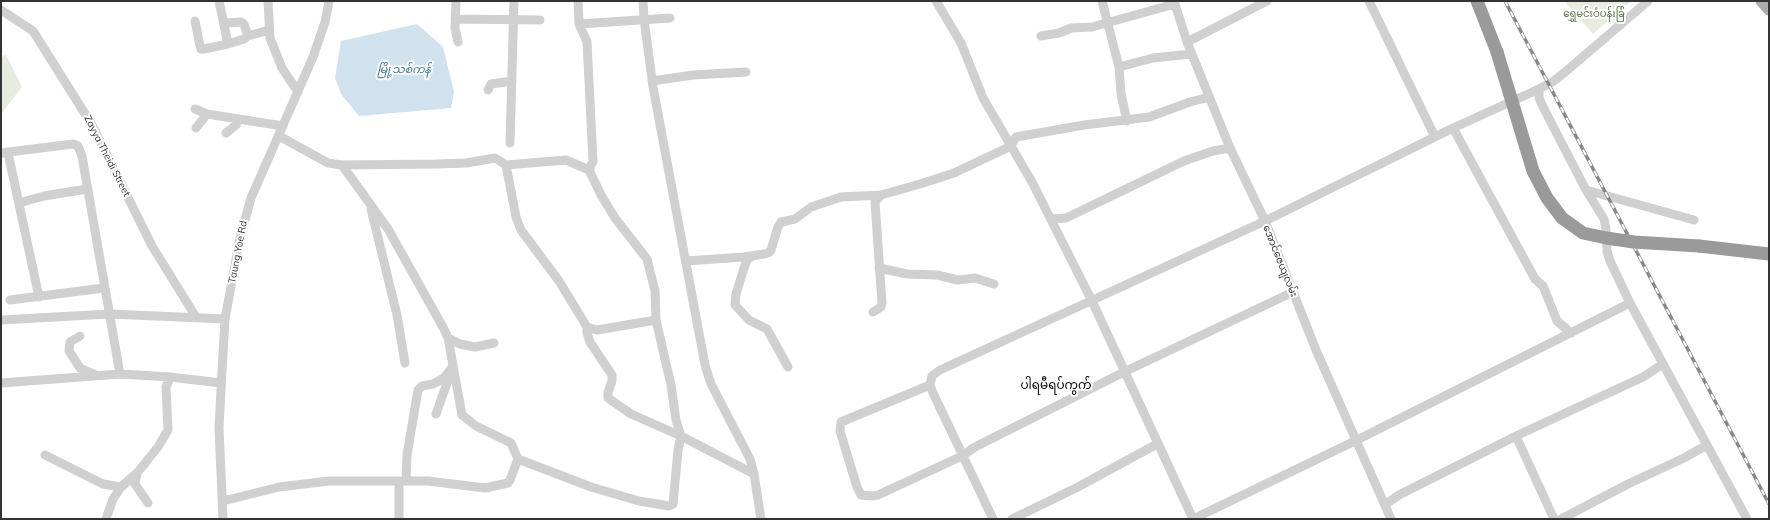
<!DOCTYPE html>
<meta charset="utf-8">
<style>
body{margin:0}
#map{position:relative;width:1770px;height:520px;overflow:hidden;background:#fff;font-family:Mulish,sans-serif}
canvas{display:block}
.frame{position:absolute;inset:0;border:2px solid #333;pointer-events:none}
</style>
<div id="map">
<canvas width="1770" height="520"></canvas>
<div class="frame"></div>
</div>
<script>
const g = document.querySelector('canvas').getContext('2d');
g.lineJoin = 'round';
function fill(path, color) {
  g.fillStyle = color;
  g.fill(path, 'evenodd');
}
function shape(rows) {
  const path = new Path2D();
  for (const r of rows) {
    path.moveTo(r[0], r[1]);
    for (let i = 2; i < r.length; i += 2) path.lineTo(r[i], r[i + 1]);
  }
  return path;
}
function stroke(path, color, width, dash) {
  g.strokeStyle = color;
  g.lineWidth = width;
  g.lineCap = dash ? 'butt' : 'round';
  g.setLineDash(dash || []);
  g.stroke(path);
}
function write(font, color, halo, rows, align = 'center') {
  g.font = font + ' Mulish,"Noto Sans Myanmar",sans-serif';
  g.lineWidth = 4;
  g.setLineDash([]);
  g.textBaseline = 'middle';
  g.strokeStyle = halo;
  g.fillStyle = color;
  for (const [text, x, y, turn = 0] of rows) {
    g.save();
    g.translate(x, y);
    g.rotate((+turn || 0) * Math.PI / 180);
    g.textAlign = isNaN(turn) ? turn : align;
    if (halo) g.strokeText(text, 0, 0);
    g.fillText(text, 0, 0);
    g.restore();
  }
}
fill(shape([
 [1564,1,1631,1,1593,34],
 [6,55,22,87,1,114,1,57]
]), '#e6ecdf');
fill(shape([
 [417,24,443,47,454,92,451,108,359,116,341,94,335,78,341,41]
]), '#cfe2ee');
stroke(shape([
 [219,1,228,44],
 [268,1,270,38,282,68,298,92],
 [456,1,455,28,458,42],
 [578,1,579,24,587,42,593,161,589,170],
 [643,1,644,19,653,87,705,365,711,384,750,459,754,474,761,519],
 [936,1,961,43,983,98,1032,182,1092,301,1193,519],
 [1102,1,1119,67,1121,94,1127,121],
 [1174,1,1187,42,1230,148,1265,221,1316,350,1391,519],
 [1369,1,1435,137],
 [1,10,33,31,92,125,152,246,196,317],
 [455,19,540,20],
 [195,21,200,46,201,49,204,49,228,44,244,39,248,36,269,30],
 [224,23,241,22,244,24,248,36],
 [579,24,670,18],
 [1041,36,1059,33,1071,28,1092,27,1175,4],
 [1187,42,1267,1],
 [1119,67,1153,58,1191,54],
 [652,81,693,75,746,72],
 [1539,89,1539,98,1542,105,1586,190,1694,220],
 [488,90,491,84,512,81],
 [195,109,207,114,283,126],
 [196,128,207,114],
 [1453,128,1535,279,1543,286,1557,321,1571,333],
 [226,133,236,125,238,119],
 [279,136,328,163,342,165,436,164,466,163,495,158,506,165,566,160,589,170,601,195,615,218,647,259,655,291,656,320,671,385,676,420,681,436,754,474],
 [510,143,514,1],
 [1,153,73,144,78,146,82,156,120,374],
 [8,153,39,297],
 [342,165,388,229,444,329,448,338,462,415,476,426,511,443,518,459,591,487,639,501,669,506,673,504,678,450,681,436,631,414,608,398,608,392,612,381,612,375,590,342,587,333,587,327],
 [506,165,516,217,521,230,559,281,587,327,597,330,656,320],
 [1586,190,1604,219,1606,229,1607,251,1610,261,1630,303,1747,519],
 [19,203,44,196,87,189],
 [371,209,397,315,405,363],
 [1051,219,1066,218,1184,161,1213,151,1230,148],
 [753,256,748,258,744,268,736,294,735,305,749,320,767,329,788,367],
 [686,261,744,257,764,254,768,253,771,250,778,227,781,222,795,219,811,207,841,197,881,195,920,184,954,173,1011,146,1016,137,1084,125,1149,117,1190,102,1209,97],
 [879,268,907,274,937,275,958,280,975,278,994,284],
 [10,300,104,288],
 [873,312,881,307,882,303,875,202,881,195],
 [1,320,109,314,225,319],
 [80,336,70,342,69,351,80,368,96,375],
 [448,338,460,344,475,347,494,343],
 [1,383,120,374,170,377,221,383],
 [930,385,841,422,840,431,857,487,861,495,872,496,878,495,962,456,975,447,1124,372,1293,292],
 [436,414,447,383,449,372],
 [1516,436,1554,519],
 [45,455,103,484,121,487],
 [137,473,135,484,148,503],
 [399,481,399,519],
 [406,481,407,455,418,390,422,386,433,384,444,378,453,366],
 [223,501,279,487,329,481,428,481,485,488,508,483,510,480,518,459],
 [1386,504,1399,495,1516,436,1643,377,1663,364],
 [106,519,113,499,121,487,137,473,158,447,168,430,166,387,170,377],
 [223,519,219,428,222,371,225,319,240,238,251,198,313,57,325,22,329,1],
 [993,519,933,393,930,385,932,376,940,370,1265,221,1453,128,1539,89,1554,81,1571,67,1648,1],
 [1012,519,1076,488,1157,444],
 [1193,519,1357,440,1630,303],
 [1561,519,1628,484,1684,458,1707,445]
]), '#d0d0d0', 9);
stroke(shape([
 [1761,1,1769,10]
]), '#ababab', 11);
stroke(shape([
 [1477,1,1497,52],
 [1699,246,1769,254]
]), '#9a9a9a', 13);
const rail = shape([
 [1505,1,1769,504]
]);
stroke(rail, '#888', 3.5);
stroke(rail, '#fff', 2, [6]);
stroke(shape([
 [1497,52,1533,171,1547,198,1562,218,1583,233,1606,238,1634,242,1699,246]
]), '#9a9a9a', 13);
write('10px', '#56703f', '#fff', [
 ["ရွှေမင်းဝံပန်းခြံ",1594,14]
]);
write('10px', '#333', '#fff', [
 ["Zayya Theidi Street",107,156,63],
 ["Taung Yoe Rd",238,252,-79],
 ["အောင်ဇေယျလမ်း",1280,261,68]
]);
write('italic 11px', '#3f7597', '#fff', [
 ["မြို့သစ်ကန်",404,70]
]);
write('12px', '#000', '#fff', [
 ["ပါရမီရပ်ကွက်",1056,385]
]);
</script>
